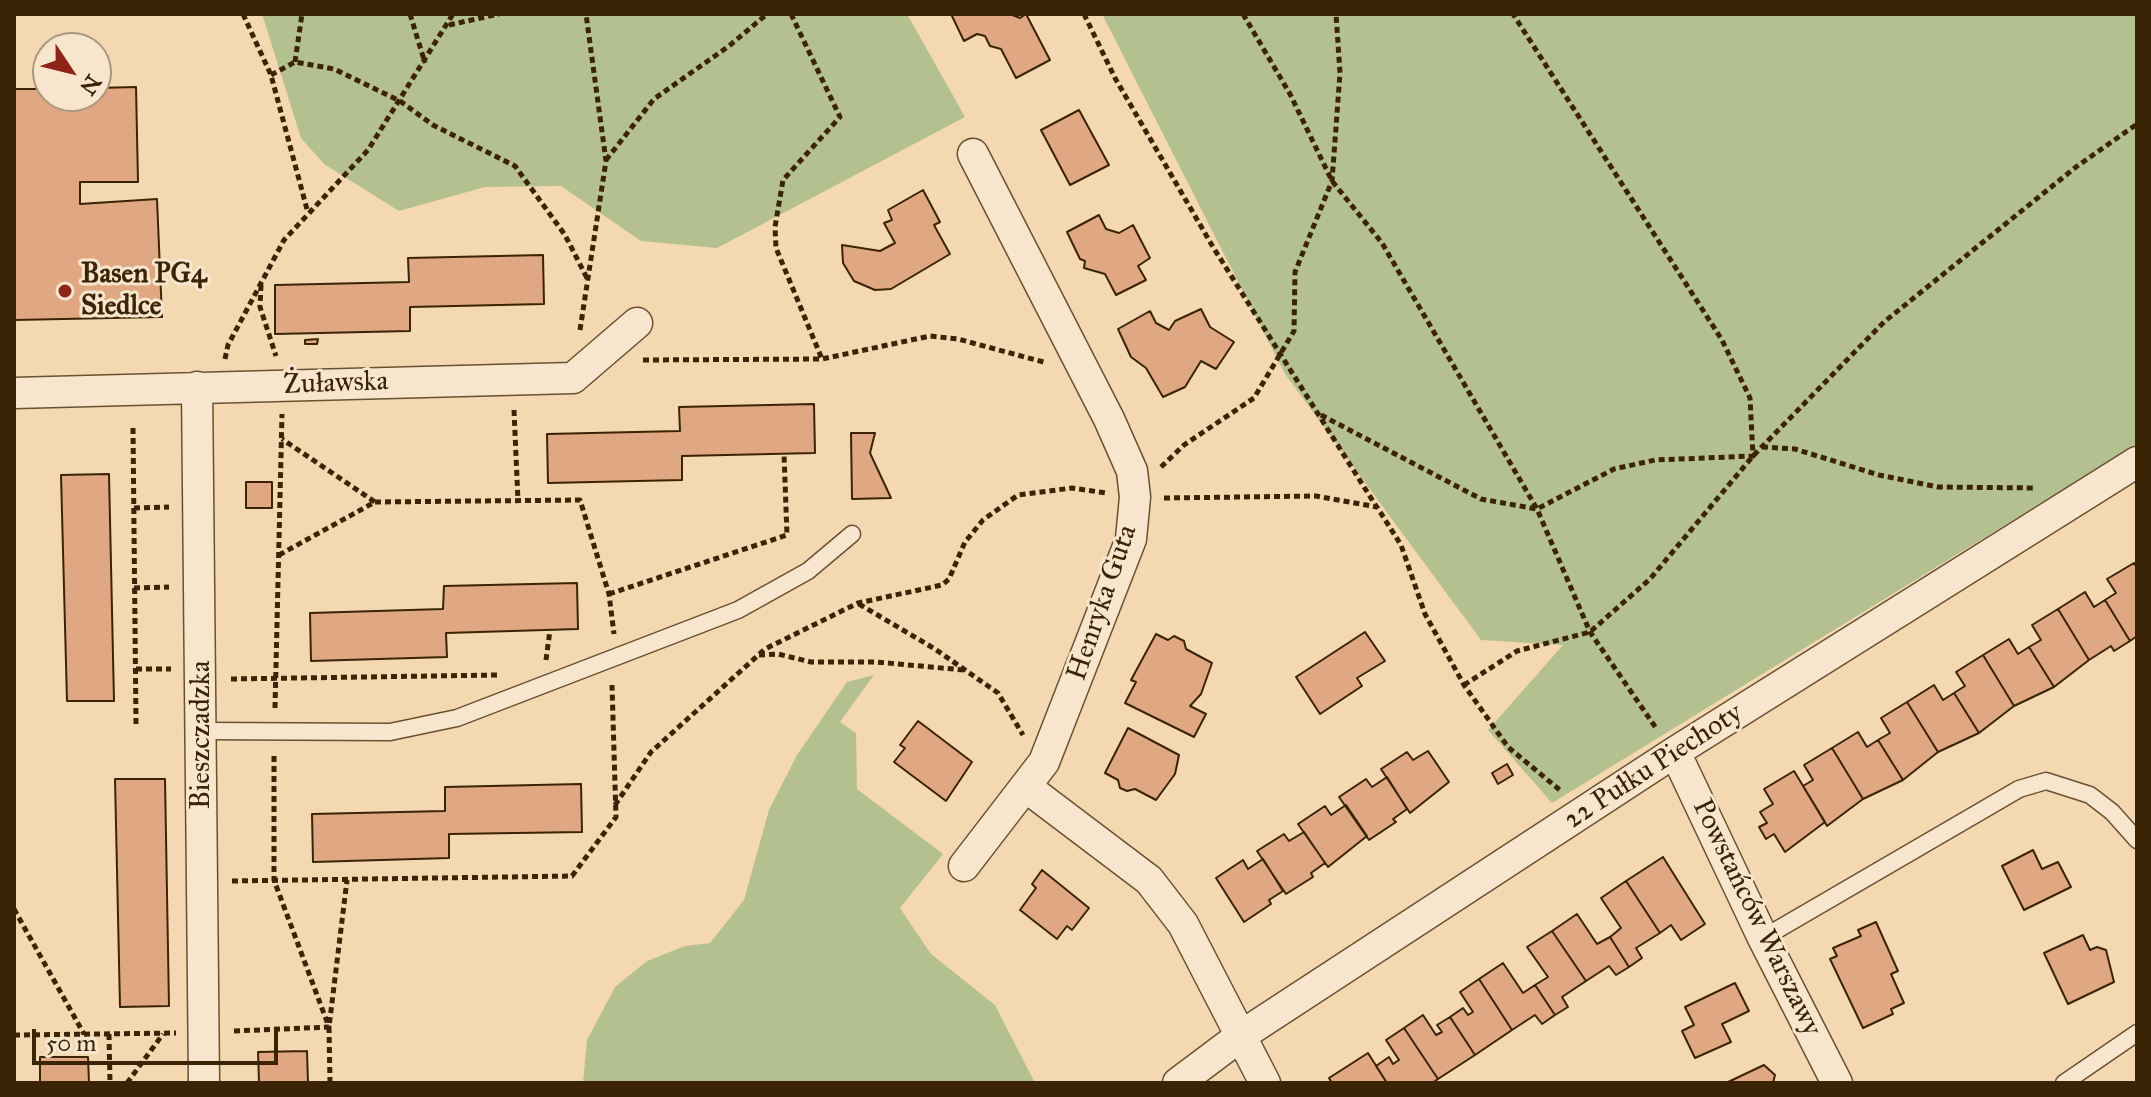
<!DOCTYPE html>
<meta charset="utf-8">
<style>
body{margin:0}
#map{position:relative;width:2151px;height:1097px;overflow:hidden;background:#f3d8b2;font-family:"IM FELL Great Primer",serif}
canvas{display:block}
.frame{position:absolute;inset:0;border:16px solid #3b2306;pointer-events:none}
.north{position:absolute;left:32px;top:32px;width:80px;height:80px;box-sizing:border-box;background:#f7e6cd;border:2px solid #ac987d;border-radius:50%;rotate:125deg;font-size:22px;font-weight:700;line-height:32px;text-align:center;color:#3b2306}
.north::after{content:'';display:block;margin:auto;width:28px;height:36px;background:#8f2418;clip-path:polygon(50% 0,100% 100%,50% 72%,0 100%)}
.scale{position:absolute;left:32px;top:1029px;width:246px;height:36px;box-sizing:border-box;border:4px solid #3b2306;border-top:0;padding-left:10px;font-size:24px;line-height:28px;white-space:nowrap;color:#3b2306;-webkit-text-stroke:6px #f7e6cd;paint-order:stroke}
</style>
<div id="map">
<canvas width="2151" height="1097"></canvas>
<div class="frame"></div>
<div class="north">N</div>
<div class="scale">50 m</div>
</div>
<script>
const g = document.querySelector('canvas').getContext('2d');
g.lineJoin = 'round';
function fill(path, color) {
  g.fillStyle = color;
  g.fill(path, 'evenodd');
}
function shape(rows) {
  const path = new Path2D();
  for (const r of rows) {
    path.moveTo(r[0], r[1]);
    for (let i = 2; i < r.length; i += 2) path.lineTo(r[i], r[i + 1]);
  }
  return path;
}
function stroke(path, color, width, dash) {
  g.strokeStyle = color;
  g.lineWidth = width;
  g.lineCap = dash ? 'butt' : 'round';
  g.setLineDash(dash || []);
  g.stroke(path);
}
function write(font, color, halo, rows, align = 'center') {
  g.font = font + ' "IM FELL Great Primer",serif';
  g.lineWidth = 6;
  g.setLineDash([]);
  g.textBaseline = 'middle';
  g.strokeStyle = halo;
  g.fillStyle = color;
  for (const [text, x, y, turn = 0] of rows) {
    g.save();
    g.translate(x, y);
    g.rotate((+turn || 0) * Math.PI / 180);
    g.textAlign = isNaN(turn) ? turn : align;
    if (halo) g.strokeText(text, 0, 0);
    g.fillText(text, 0, 0);
    g.restore();
  }
}
fill(shape([
 [262,14,907,14,965,117,717,248,641,241,561,186,485,187,399,211,324,164,301,138],
 [1102,14,2137,14,2137,444,1552,803,1488,730,1563,645,1481,640,1285,374],
 [874,675,840,722,856,733,857,789,943,854,900,908,931,954,995,1005,1035,1083,583,1083,587,1040,615,987,647,961,685,946,710,943,744,900,769,810,797,755,847,682]
]), '#b5c091');
const building = shape([
 [951,14,1010,14,1020,18,1026,14,1050,60,1016,78,1001,49,990,46,985,36,977,34,964,41,951,14],
 [136,87,138,182,80,182,80,204,157,199,162,317,14,320,14,89,48,89,48,96,96,96,96,88,136,87],
 [1079,110,1109,165,1070,185,1041,130,1079,110],
 [923,190,940,222,934,225,950,254,891,289,875,290,854,281,843,263,842,245,880,251,895,243,884,223,892,220,888,210,923,190],
 [1099,215,1106,229,1119,233,1133,225,1150,258,1138,266,1146,280,1116,295,1105,274,1084,268,1085,261,1080,259,1067,232,1099,215],
 [543,255,544,304,410,307,410,331,275,334,275,285,409,282,408,258,543,255],
 [1201,309,1210,327,1234,342,1216,369,1201,361,1185,387,1163,397,1146,368,1131,357,1118,329,1150,311,1156,323,1169,330,1175,321,1201,309],
 [318,339,317,344,305,344,305,340,318,339],
 [814,404,815,453,682,456,682,480,548,483,547,434,680,431,679,407,814,404],
 [851,433,875,433,870,453,891,498,852,499,851,433],
 [109,474,114,701,67,701,61,475,109,474],
 [246,482,272,482,272,508,246,508,246,482],
 [2134,563,2137,568,2137,636,2130,641,2105,600,2116,593,2107,579,2134,563],
 [577,583,578,629,446,633,447,657,311,661,310,613,443,609,444,586,577,583],
 [2085,592,2094,607,2105,600,2130,641,2114,651,2111,646,2089,660,2058,609,2085,592],
 [2058,609,2089,660,2054,687,2029,647,2041,640,2032,625,2058,609],
 [1365,632,1385,661,1357,678,1362,686,1320,714,1296,677,1365,632],
 [1156,634,1168,640,1174,636,1184,641,1186,649,1212,663,1201,694,1190,706,1206,714,1194,737,1125,703,1136,682,1131,680,1156,634],
 [2009,639,2018,654,2029,647,2054,687,2014,706,1983,655,2009,639],
 [1983,655,2014,706,1979,733,1954,693,1965,686,1956,672,1983,655],
 [1934,685,1943,700,1954,693,1979,733,1938,752,1907,702,1934,685],
 [1907,702,1938,752,1903,780,1878,740,1890,733,1881,718,1907,702],
 [918,721,972,762,946,801,894,762,905,748,900,745,918,721],
 [1128,728,1179,755,1175,774,1156,800,1135,789,1127,791,1120,788,1118,780,1105,773,1128,728],
 [1858,732,1867,747,1878,740,1903,780,1863,799,1832,748,1858,732],
 [1832,748,1863,799,1827,826,1803,786,1813,780,1804,765,1832,748],
 [1428,751,1449,782,1410,813,1381,769,1407,752,1413,760,1428,751],
 [1507,764,1513,775,1498,784,1492,773,1507,764],
 [1794,771,1825,822,1785,852,1774,834,1766,839,1759,827,1767,823,1760,812,1773,804,1764,789,1794,771],
 [1387,777,1407,809,1393,819,1396,822,1369,840,1339,797,1366,779,1372,787,1387,777],
 [115,779,165,779,169,1006,120,1007,115,779],
 [581,784,582,832,449,834,449,858,313,862,312,814,445,811,445,787,581,784],
 [1346,805,1367,836,1328,867,1298,824,1325,806,1331,815,1346,805],
 [1304,832,1325,863,1311,873,1313,877,1286,894,1257,851,1284,834,1289,841,1304,832],
 [2033,850,2042,869,2058,862,2071,887,2024,910,2002,866,2033,850],
 [1663,857,1705,924,1681,940,1671,925,1660,933,1626,881,1663,857],
 [1263,859,1283,891,1269,900,1271,904,1244,922,1216,878,1243,860,1248,869,1263,859],
 [1042,870,1089,908,1072,930,1067,926,1057,939,1020,910,1036,888,1032,884,1042,870],
 [1626,881,1660,933,1636,948,1642,958,1629,967,1610,937,1621,928,1601,898,1626,881],
 [1577,914,1597,944,1610,937,1629,967,1616,975,1609,966,1586,981,1552,931,1577,914],
 [1876,922,1898,971,1891,974,1904,1003,1891,1009,1893,1014,1863,1028,1830,959,1837,956,1833,948,1861,936,1858,930,1876,922],
 [1552,931,1586,981,1562,997,1568,1007,1555,1015,1535,985,1548,977,1527,947,1552,931],
 [2083,935,2090,950,2097,947,2106,950,2114,982,2068,1004,2044,953,2083,935],
 [1503,963,1523,993,1535,985,1555,1015,1542,1024,1535,1015,1512,1030,1479,979,1503,963],
 [1479,979,1512,1030,1475,1055,1450,1017,1463,1008,1468,1015,1473,1012,1460,992,1479,979],
 [1735,983,1749,1011,1722,1024,1731,1042,1695,1058,1682,1031,1694,1025,1685,1007,1735,983],
 [1423,1015,1436,1035,1442,1032,1437,1025,1450,1017,1475,1055,1438,1079,1404,1028,1423,1015],
 [1404,1028,1438,1079,1432,1083,1387,1083,1376,1066,1389,1057,1393,1064,1399,1060,1386,1040,1404,1028],
 [307,1051,308,1083,259,1083,258,1052,307,1051],
 [1368,1053,1387,1083,1332,1083,1329,1078,1368,1053],
 [40,1057,88,1057,89,1083,40,1083,40,1057],
 [1764,1065,1775,1075,1773,1083,1726,1083,1764,1065]
]);
fill(building, '#dfa882');
stroke(building, '#3b2306', 2);
const service = shape([
 [202,731,390,732,457,718,738,610,808,571,852,534],
 [1763,938,2019,789,2046,781,2090,795,2112,812,2137,840],
 [2064,1083,2137,1033]
]);
const minor = shape([
 [197,387,204,1083],
 [14,393,573,378,637,323],
 [1675,752,1763,938,1837,1083],
 [1026,787,1149,880,1183,924,1265,1083],
 [964,866,1044,762,1131,539,1135,497,1132,471,1109,419,973,154],
 [1178,1083,1242,1035,1675,752,2137,462]
]);
stroke(service, '#695031', 19);
stroke(minor, '#695031', 33);
stroke(shape([
 [243,14,271,75,308,213],
 [410,14,425,63],
 [791,14,840,117,783,180,775,227,776,248,822,359],
 [1084,14,1115,78,1213,247,1376,506],
 [1243,14,1290,94,1332,181,1382,243,1537,509,1590,632,1656,728],
 [449,25,499,14],
 [295,62,302,14],
 [271,75,295,62,334,69,400,101,433,125,515,166,565,235,588,280],
 [606,160,654,99,729,46,767,14],
 [261,285,260,307,276,356],
 [580,330,606,161,586,14],
 [225,359,228,345,284,240,368,150,453,14],
 [643,360,822,359,930,336,958,339,1047,363],
 [514,410,518,501],
 [1321,415,1481,499,1537,509,1614,469,1655,460,1753,456,1750,398,1722,340,1513,14],
 [133,428,136,724],
 [1762,447,1795,449,1879,475,1938,487,2035,488],
 [1161,467,1184,445,1254,398,1294,331,1295,272,1332,181,1340,73,1336,14],
 [1164,498,1316,496,1377,507,1401,545,1425,614,1464,685,1508,747,1561,791],
 [375,502,580,500,609,594,614,634],
 [134,508,169,507],
 [279,555,375,502,282,439],
 [134,588,169,587],
 [609,594,787,535,784,454],
 [859,604,935,649,998,693,1023,735],
 [759,655,778,654,811,662,876,662,964,670],
 [546,660,550,630],
 [136,669,171,669],
 [231,679,497,675],
 [1464,685,1517,651,1590,632,1650,579,1753,456,1884,322,2076,167,2137,124],
 [275,708,282,414],
 [615,805,651,752,765,649,858,603,942,585,949,579,965,542,983,520,1018,495,1072,488,1106,493],
 [232,881,572,876,616,817,612,685],
 [14,909,84,1034],
 [234,1031,329,1027,274,880,274,754],
 [109,1034,110,1083],
 [14,1035,176,1033],
 [127,1083,163,1034],
 [330,1083,329,1027,347,880]
]), '#3b2306', 5, [6, 4]);
stroke(service, '#f7e6cd', 16);
stroke(minor, '#f7e6cd', 30);
for (const [x, y, r, color] of [
 [65,291,8,"#8f2418"]
]) {
  const dot = new Path2D();
  dot.arc(x, y, r, 0, 2 * Math.PI);
  g.fillStyle = color;
  g.fill(dot);
  stroke(dot, '#f7e6cd', 3);
}
write('bold 28px', '#3b2306', '#f7e6cd', [
 ["Basen PG4",81,275],
 ["Siedlce",81,307]
], 'left');
write('28px', '#3b2306', '#f7e6cd', [
 ["Żuławska",336,384,-2],
 ["Henryka Guta",1103,603,-71],
 ["Bieszczadzka",202,735,-90],
 ["22 Pułku Piechoty",1654,767,-33],
 ["Powstańców Warszawy",1756,918,64]
]);
</script>
